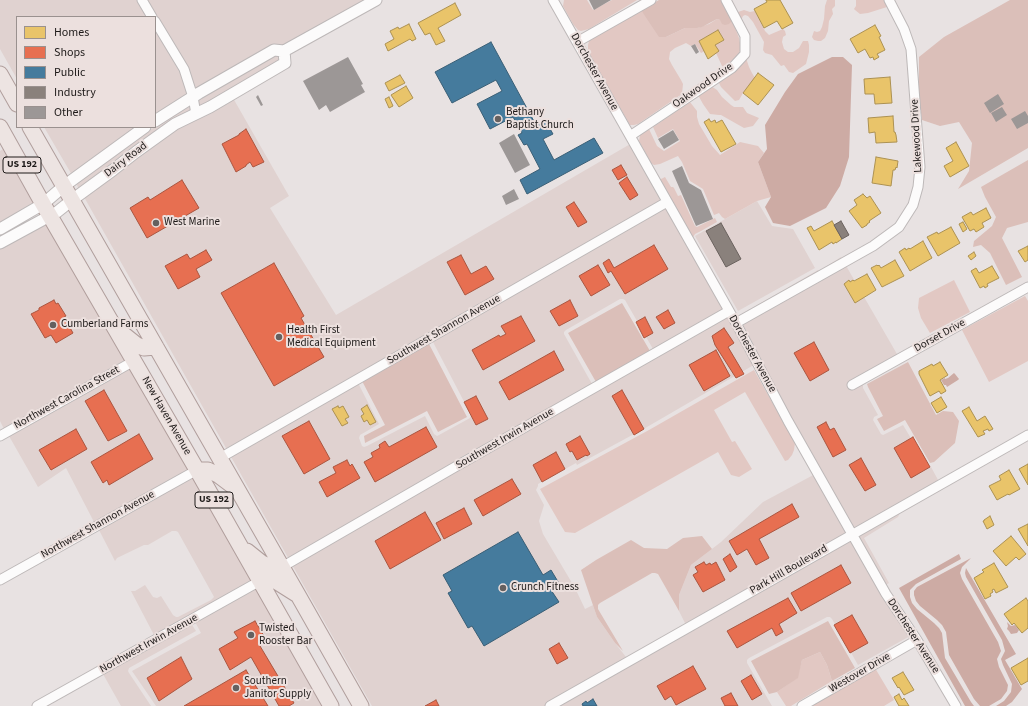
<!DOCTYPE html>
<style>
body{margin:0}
#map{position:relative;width:1028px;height:706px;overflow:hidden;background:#e8e2e2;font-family:"Source Sans 3",sans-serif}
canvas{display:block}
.legend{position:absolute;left:16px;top:16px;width:140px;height:112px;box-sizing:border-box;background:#ece0de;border:1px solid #9a918f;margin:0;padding:5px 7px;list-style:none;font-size:12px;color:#1e1a19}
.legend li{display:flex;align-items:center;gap:8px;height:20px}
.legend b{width:20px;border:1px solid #9a918f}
</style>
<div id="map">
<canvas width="1028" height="706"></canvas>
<ul class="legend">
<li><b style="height:11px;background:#e9c46a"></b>Homes</li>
<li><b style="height:11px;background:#e76f51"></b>Shops</li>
<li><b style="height:11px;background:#457b9d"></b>Public</li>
<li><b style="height:11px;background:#8a817c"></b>Industry</li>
<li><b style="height:11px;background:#9c9796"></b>Other</li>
</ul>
</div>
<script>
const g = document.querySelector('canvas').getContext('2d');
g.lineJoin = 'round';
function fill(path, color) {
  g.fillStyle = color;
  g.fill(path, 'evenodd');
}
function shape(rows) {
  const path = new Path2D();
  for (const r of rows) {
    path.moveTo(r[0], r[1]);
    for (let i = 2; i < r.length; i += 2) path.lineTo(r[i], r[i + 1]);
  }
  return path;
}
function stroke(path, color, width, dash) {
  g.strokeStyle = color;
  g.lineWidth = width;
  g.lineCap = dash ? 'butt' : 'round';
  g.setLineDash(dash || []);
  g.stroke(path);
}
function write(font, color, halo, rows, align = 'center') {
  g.font = font + ' "Source Sans 3",sans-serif';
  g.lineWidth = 4;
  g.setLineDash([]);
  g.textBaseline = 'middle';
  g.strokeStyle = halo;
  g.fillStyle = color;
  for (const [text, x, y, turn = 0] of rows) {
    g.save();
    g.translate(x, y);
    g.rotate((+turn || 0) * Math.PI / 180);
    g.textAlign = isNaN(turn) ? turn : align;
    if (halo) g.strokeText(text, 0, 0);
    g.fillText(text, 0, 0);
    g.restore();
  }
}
fill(shape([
 [0,0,367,0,155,115,155,17,17,17,17,79,0,49],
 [275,54,280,55,280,61,79,189,76,183,146,132,155,127,155,126,201,97],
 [233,98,289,196,270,208,336,315,632,143,735,315,740,315,818,270,819,271,841,257,901,361,863,384,863,388,878,415,874,417,873,420,881,434,883,435,903,425,927,465,931,467,943,489,900,513,898,517,864,538,889,583,884,586,910,636,858,665,832,619,830,617,827,617,749,658,747,660,747,663,772,706,372,706,84,197,178,128],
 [620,299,623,299,625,300,653,349,592,384,564,334,564,332,566,330],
 [431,340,433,342,471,415,470,418,439,435,437,436,434,434,425,416,367,446,364,447,362,446,359,438,360,435,379,424,357,381],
 [752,366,755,366,817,473,763,502,721,542,691,565,679,595,679,611,685,623,684,626,628,658,626,657,615,643,597,617,593,605,585,609,575,588,543,534,539,521,544,505,536,490,538,486,538,484,576,463,577,465,647,427],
 [44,127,137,127,72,175],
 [6,147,37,203,0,224,0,151],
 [757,201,772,226,793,229,815,268,738,311,695,236],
 [48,222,127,359,4,429,0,421,0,249],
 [131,367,189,469,94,522,66,468,38,487,9,436],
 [193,477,251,581,154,635,131,591,135,591,145,585,153,597,157,598,161,596,173,615,176,617,178,617,211,600,214,597,213,595,178,532,176,531,172,531,148,545,144,545,117,558,115,561,99,530],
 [260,581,331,706,156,706,132,671,201,633,193,618],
 [192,625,196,631,129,668,128,671,129,673,151,706,121,706,103,674]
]), '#e0d2d0');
fill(shape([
 [564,0,587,0,593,10,612,0,637,0,589,29,581,31,578,30,573,24,563,6],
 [827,0,835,0,835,6,832,9,833,14,829,21,828,31,825,38,821,41,818,41,814,40,812,37,814,31,817,32,820,31,822,27,824,19,825,6],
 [856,0,885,0,887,4,887,7,868,13,860,14,855,10,854,9,856,6],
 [641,10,666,37,685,28,697,28,709,24,717,19,720,20,733,22,739,38,741,48,739,53,736,57,724,67,722,66,716,53,719,51,715,45,724,40,718,30,699,41,705,51,701,53,695,44,691,46,686,43,675,48,670,52,669,59,672,65,681,80,683,84,682,94,638,124,634,125,630,125,588,52,588,45,589,41,593,37],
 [744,10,750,12,755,11,765,31,769,35,783,29,785,31,786,35,783,37,782,42,784,49,788,52,793,52,799,48,803,41,808,41,809,45,809,52,806,64,793,73,789,72,784,65,781,66,772,55,765,53,763,50,764,42,753,22,748,16,745,15,743,16,741,20,738,14,738,12],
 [746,58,749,67,752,73,755,78,743,93,739,100,735,101,721,87,718,81],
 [711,86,717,90,722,97,731,105,734,107,743,107,747,113,759,118,753,126,744,128,721,115,719,115,710,114,703,104,698,95],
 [690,102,697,111,697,117,699,124,712,146,720,155,740,142,758,146,764,153,758,162,771,197,757,201,725,219,722,217,719,213,714,215,703,189,690,181,682,162,678,156,660,164,654,165,651,163,639,141,640,135,645,131,649,129,657,146,664,151,680,141,673,129,658,138,653,127],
 [665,177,671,187,673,187,674,188,678,196,681,195,695,226,697,227,715,218,717,222,701,231,695,234,692,239,661,182,661,179],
 [954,280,970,312,930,333,921,318,918,308,919,298],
 [1025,296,1028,301,1028,361,989,382,962,330],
 [754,370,795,443,794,450,792,455,788,460,785,461,745,392,714,410,732,442,735,441,752,469,739,477,731,475,718,452,575,533,565,532,562,527,540,489,649,430],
 [820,652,827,665,832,681,791,706,786,706,777,692,797,678,802,660],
 [875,668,894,700,884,706,810,706]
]), '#e2c8c3');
fill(shape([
 [659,0,721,0,733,22,731,22,729,24,725,25,722,24,720,20,717,19,702,27,697,28,685,28,666,37,659,37,641,10],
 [1010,0,1028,0,1028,148,958,189,969,171,972,143,959,122,940,126,922,120,919,98,919,57,944,37],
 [1028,160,1028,222,1007,228,1002,238,1022,277,1006,285,990,253,981,245,973,247,974,241,992,226,996,217,985,197,981,187],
 [622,303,650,351,596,382,568,333],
 [429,344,467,417,438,432,427,411,365,443,364,436,385,425,361,379],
 [908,362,936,415,943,411,953,412,959,421,955,443,934,462,930,463,905,420,884,431,877,419,883,416,868,387,867,384],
 [702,536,712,549,691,565,679,595,679,611,658,574,655,573,652,573,600,603,598,605,598,609,623,651,615,643,597,617,581,570,596,560,631,540,644,548,667,549,683,538],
 [828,621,855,668,832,681,827,665,820,652,802,660,798,678,777,692,769,694,751,661]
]), '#dbbfb9');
fill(shape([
 [832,57,843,57,852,65,849,157,840,186,826,208,790,226,773,223,765,207,771,197,758,162,767,149,765,125,785,92,798,74],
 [954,373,955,374,959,379,958,380,947,387,946,385,944,385,941,380,945,378,945,379,948,378],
 [959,554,961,559,916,584,910,590,910,597,912,603,917,609,934,623,939,628,942,633,944,650,945,658,971,702,974,706,965,706,899,588],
 [971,558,962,567,960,573,962,579,998,642,1001,651,997,659,999,667,1008,685,1007,691,1001,699,989,706,980,706,974,699,949,655,946,632,942,625,937,620,920,606,916,601,914,595,914,591,917,587],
 [966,568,1016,654,1005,660,1022,689,1012,702,1006,706,996,706,1004,701,1011,692,1012,684,1003,665,1001,659,1005,651,1002,640,966,577,965,573],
 [1007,622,1011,626,1015,625,1019,630,1017,633,1011,634,1009,631,1007,629,1008,626]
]), '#cdaba4');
const homes = shape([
 [766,0,780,0,793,23,782,29,777,21,764,28,754,9,767,2,766,0],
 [455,3,461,15,438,28,445,41,436,45,430,33,425,35,418,23,455,3],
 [409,24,416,39,412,41,410,39,388,51,385,44,394,39,390,31,398,27,399,29,409,24],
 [875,25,881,36,879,37,885,50,877,54,879,57,874,60,873,57,870,58,865,49,858,53,850,39,875,25],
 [718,30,724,40,715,45,719,51,708,59,699,41,718,30],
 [758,73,774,85,758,105,743,93,758,73],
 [400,75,405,83,389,91,385,83,400,75],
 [890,77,892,103,875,104,874,94,865,94,864,79,890,77],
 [406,86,413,98,399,107,391,95,406,86],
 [389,97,393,106,389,108,385,99,389,97],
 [893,116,894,132,895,132,896,135,897,142,876,143,875,132,869,133,868,118,893,116],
 [709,119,711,122,715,120,716,123,722,120,736,144,721,152,704,122,709,119],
 [956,142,969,166,950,177,944,166,953,161,946,148,956,142],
 [876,157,898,161,897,168,896,167,895,170,893,170,891,186,872,183,876,157],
 [863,194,867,198,870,196,881,213,869,221,870,222,867,224,867,225,862,228,849,211,857,205,854,200,863,194],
 [986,208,991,218,982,223,984,227,976,232,974,229,970,231,962,217,971,212,973,215,986,208],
 [832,221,842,239,836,243,836,242,833,244,832,242,819,250,807,228,811,226,814,231,832,221],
 [963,222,967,229,963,232,959,224,963,222],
 [951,227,960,243,938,256,927,237,937,232,938,234,951,227],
 [923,241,932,258,910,271,899,252,905,248,906,250,909,248,910,249,923,241],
 [1028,246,1028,260,1025,262,1018,251,1028,246],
 [974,252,976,256,971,260,968,256,974,252],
 [895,260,904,276,882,287,871,268,877,265,878,266,879,265,881,268,895,260],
 [992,266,999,278,987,284,988,286,985,288,984,286,980,288,971,271,976,268,979,273,992,266],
 [867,274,876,290,855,303,844,284,849,280,850,282,853,280,854,281,867,274],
 [940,362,948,375,940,380,946,391,941,394,939,391,930,396,919,374,919,371,932,364,933,366,940,362],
 [941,397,947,407,937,413,931,403,941,397],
 [367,405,376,422,370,425,367,420,364,422,361,416,364,414,361,409,367,405],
 [338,406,339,408,343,406,349,417,345,419,348,423,342,426,332,409,338,406],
 [969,407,977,421,985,416,993,429,989,431,988,429,983,431,985,434,978,437,962,411,969,407],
 [1028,464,1028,485,1019,469,1028,464],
 [1009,470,1020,489,1009,495,1008,494,997,500,989,486,1001,480,999,476,1009,470],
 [990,516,994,525,987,529,983,521,984,521,984,520,990,516],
 [1028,524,1028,546,1018,529,1028,524],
 [1011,536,1026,554,1019,560,1016,557,1006,566,993,551,1011,536],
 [994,563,1008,587,996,593,994,589,992,590,993,592,990,594,991,596,985,599,974,578,984,572,982,570,994,563],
 [1026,598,1028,601,1028,628,1022,633,1014,623,1012,625,1004,614,1026,598],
 [1028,658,1028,681,1021,685,1011,668,1028,658],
 [903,672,914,690,904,695,899,687,898,688,892,678,903,672],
 [899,694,902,700,904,698,909,706,899,706,894,697,899,694]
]);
fill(homes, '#e9c46a');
stroke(homes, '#ac9152', 1);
const shops = shape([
 [246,129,264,162,253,167,250,162,246,165,246,166,236,172,222,144,239,135,239,134,246,129],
 [621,165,627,175,618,180,612,170,621,165],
 [627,177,638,195,630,200,619,183,627,177],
 [182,180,199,208,147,238,130,208,148,197,150,200,182,180],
 [574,202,587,222,578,227,566,207,574,202],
 [654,245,668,269,625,294,611,271,608,273,603,263,609,259,614,268,654,245],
 [206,250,212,260,196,269,200,277,178,289,165,266,187,254,190,259,206,250],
 [461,255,471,274,486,266,494,279,465,295,447,262,461,255],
 [274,263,304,316,301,318,324,357,274,386,221,293,274,263],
 [598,265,610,285,591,296,579,276,598,265],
 [54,300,56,304,58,303,66,316,64,317,73,333,56,343,51,335,45,338,31,314,39,310,39,308,54,300],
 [570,300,578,316,559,326,550,311,570,300],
 [668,310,675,323,664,329,656,317,668,310],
 [521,316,535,341,483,370,472,350,499,335,500,337,506,334,501,326,521,316],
 [645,317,653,333,644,338,636,322,645,317],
 [724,328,734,343,728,347,744,374,736,378,715,345,712,336,724,328],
 [814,342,829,370,810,381,794,353,814,342],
 [716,350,730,376,704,391,689,365,716,350],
 [554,351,564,370,509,400,499,382,554,351],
 [104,390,127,431,108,441,85,401,104,390],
 [622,390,644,429,634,435,612,396,622,390],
 [476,396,488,419,476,425,464,402,476,396],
 [309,421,330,459,304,474,282,436,309,421],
 [826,422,830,430,834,428,846,450,833,457,817,427,826,422],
 [426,427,437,447,375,482,364,462,373,457,371,453,380,448,379,445,385,441,389,447,426,427],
 [76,429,87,449,51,470,39,450,76,429],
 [139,434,153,459,109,485,107,480,103,483,91,462,139,434],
 [580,436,590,454,587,456,586,455,577,460,572,451,570,452,566,444,580,436],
 [913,437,930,467,911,478,894,448,913,437],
 [556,452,565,469,542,482,533,465,556,452],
 [861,458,876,485,865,491,849,465,861,458],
 [347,460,350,466,352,464,360,478,327,497,319,482,336,473,333,467,347,460],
 [512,479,521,494,483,516,474,500,512,479],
 [792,504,799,517,759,539,769,558,756,565,747,549,737,555,729,541,792,504],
 [464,508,472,524,444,539,436,523,464,508],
 [425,512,441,540,390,569,375,541,425,512],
 [730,554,737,567,730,572,723,559,730,554],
 [704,562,706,565,710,563,711,565,716,562,725,580,703,592,693,575,698,572,695,567,704,562],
 [841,565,851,583,801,611,791,593,841,565],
 [788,598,797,613,779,624,783,632,776,636,772,628,737,648,727,631,788,598],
 [852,615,868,643,850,653,834,625,852,615],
 [255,621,267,641,260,646,294,703,289,706,279,706,251,657,230,670,219,649,238,638,234,632,255,621],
 [559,643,568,658,557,664,549,649,559,643],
 [181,657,192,679,159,701,147,678,181,657],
 [693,666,706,689,676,705,671,696,665,700,657,686,693,666],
 [246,670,268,706,184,706,246,670],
 [751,675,762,694,752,700,741,681,751,675],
 [731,693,738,706,725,706,721,698,731,693],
 [436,700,439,706,425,706,436,700]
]);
fill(shops, '#e76f51');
stroke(shops, '#ab5640', 1);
const public = shape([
 [491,42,536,125,545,120,553,134,543,139,554,160,594,138,603,153,527,194,520,180,540,169,527,144,524,145,518,135,522,133,513,117,490,129,477,104,502,91,496,80,452,103,435,72,491,42],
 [518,532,543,575,551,570,560,585,551,590,559,602,484,646,472,626,468,628,448,593,452,591,443,575,518,532],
 [593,699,597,706,583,706,582,704,586,701,587,703,593,699]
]);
fill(public, '#457b9d');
stroke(public, '#395e75', 1);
const industry = shape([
 [841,221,849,235,842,239,834,225,841,221],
 [721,223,741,259,726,267,706,231,721,223]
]);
fill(industry, '#8a817c');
stroke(industry, '#6a625e', 1);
fill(shape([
 [589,0,611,0,594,10],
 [695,44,699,52,696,54,691,46],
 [348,57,363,84,361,85,365,92,330,112,326,105,319,110,303,81],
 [998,94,1004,104,990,113,984,103],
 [258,95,263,105,261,106,256,97],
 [1002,107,1007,115,996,122,991,113],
 [1025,111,1028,116,1028,123,1017,129,1011,119],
 [673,130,679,140,664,149,658,139],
 [514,134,530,165,515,173,499,143],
 [682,166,689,183,701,190,713,219,696,226,672,171],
 [514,189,519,199,506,205,502,196]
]), '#9c9796');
const minor = shape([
 [142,0,152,17],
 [553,0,736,323,788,421,886,594,917,640,956,706],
 [155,21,184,69,193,97,196,114],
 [577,42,651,0],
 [630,136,732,68,745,54,745,36,726,0],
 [736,323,873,246,899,227,913,205,918,187,920,167,911,49,904,29,889,0],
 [852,385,1028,287],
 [0,436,134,361],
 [220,458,667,202],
 [282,567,462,463,729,311],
 [0,580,197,470],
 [37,706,260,581],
 [550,706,1028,435],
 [802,706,917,640]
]);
const tertiary = shape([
 [155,121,199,93,274,50,284,51,376,0],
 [0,229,43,204,64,186,145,127],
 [0,243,57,212,72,200,113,170,136,152,175,124,210,107,285,63,284,51]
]);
const primary = shape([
 [0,74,17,104],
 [0,127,43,204,197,470,331,706],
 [30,127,298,595,361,706],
 [122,333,137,345,144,348,156,347],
 [197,470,208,470,218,475,234,487],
 [247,551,262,563,270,567,282,567],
 [260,581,269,579,277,582,296,594]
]);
stroke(minor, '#bdb8b8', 11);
stroke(tertiary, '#bdb8b8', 13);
stroke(primary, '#b09e9c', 17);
stroke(minor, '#fcfbfb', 9);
stroke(tertiary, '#fcfbfb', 11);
stroke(primary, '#ede4e2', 15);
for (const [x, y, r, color] of [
 [498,119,4,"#65605f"],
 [156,223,4,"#65605f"],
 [53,325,4,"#65605f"],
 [279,337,4,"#65605f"],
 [503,588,4,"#65605f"],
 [251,635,4,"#65605f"],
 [236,688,4,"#65605f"]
]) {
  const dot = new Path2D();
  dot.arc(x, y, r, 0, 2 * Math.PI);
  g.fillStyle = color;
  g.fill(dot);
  stroke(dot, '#ece0de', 1.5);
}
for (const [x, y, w] of [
 [22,165,38],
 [214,500,38]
]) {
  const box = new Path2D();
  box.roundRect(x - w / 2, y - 8, w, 16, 3);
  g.fillStyle = '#ece0de';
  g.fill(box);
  stroke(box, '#1e1a19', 1);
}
write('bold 10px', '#1e1a19', null, [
 ["US 192",22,165],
 ["US 192",214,500]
]);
write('11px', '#1e1a19', '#ece0de', [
 ["Dorchester Avenue",594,72,61],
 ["Oakwood Drive",703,86,-35],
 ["Lakewood Drive",917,136,-93],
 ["Dairy Road",126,160,-37],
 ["Southwest Shannon Avenue",444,330,-30],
 ["Dorset Drive",940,336,-29],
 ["Dorchester Avenue",752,354,61],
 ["Northwest Carolina Street",67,398,-29],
 ["New Haven Avenue",166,416,60],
 ["Southwest Irwin Avenue",505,439,-30],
 ["Northwest Shannon Avenue",98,525,-29],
 ["Park Hill Boulevard",789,570,-30],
 ["Dorchester Avenue",913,636,57],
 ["Northwest Irwin Avenue",149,644,-29],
 ["Westover Drive",860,673,-30]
]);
write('11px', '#1e1a19', '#ece0de', [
 ["Bethany",506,113],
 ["Baptist Church",506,126],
 ["West Marine",164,223],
 ["Cumberland Farms",61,325],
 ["Health First",287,331],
 ["Medical Equipment",287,344],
 ["Crunch Fitness",511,588],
 ["Twisted",259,629],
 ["Rooster Bar",259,642],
 ["Southern",244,682],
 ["Janitor Supply",244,695]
], 'left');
</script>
